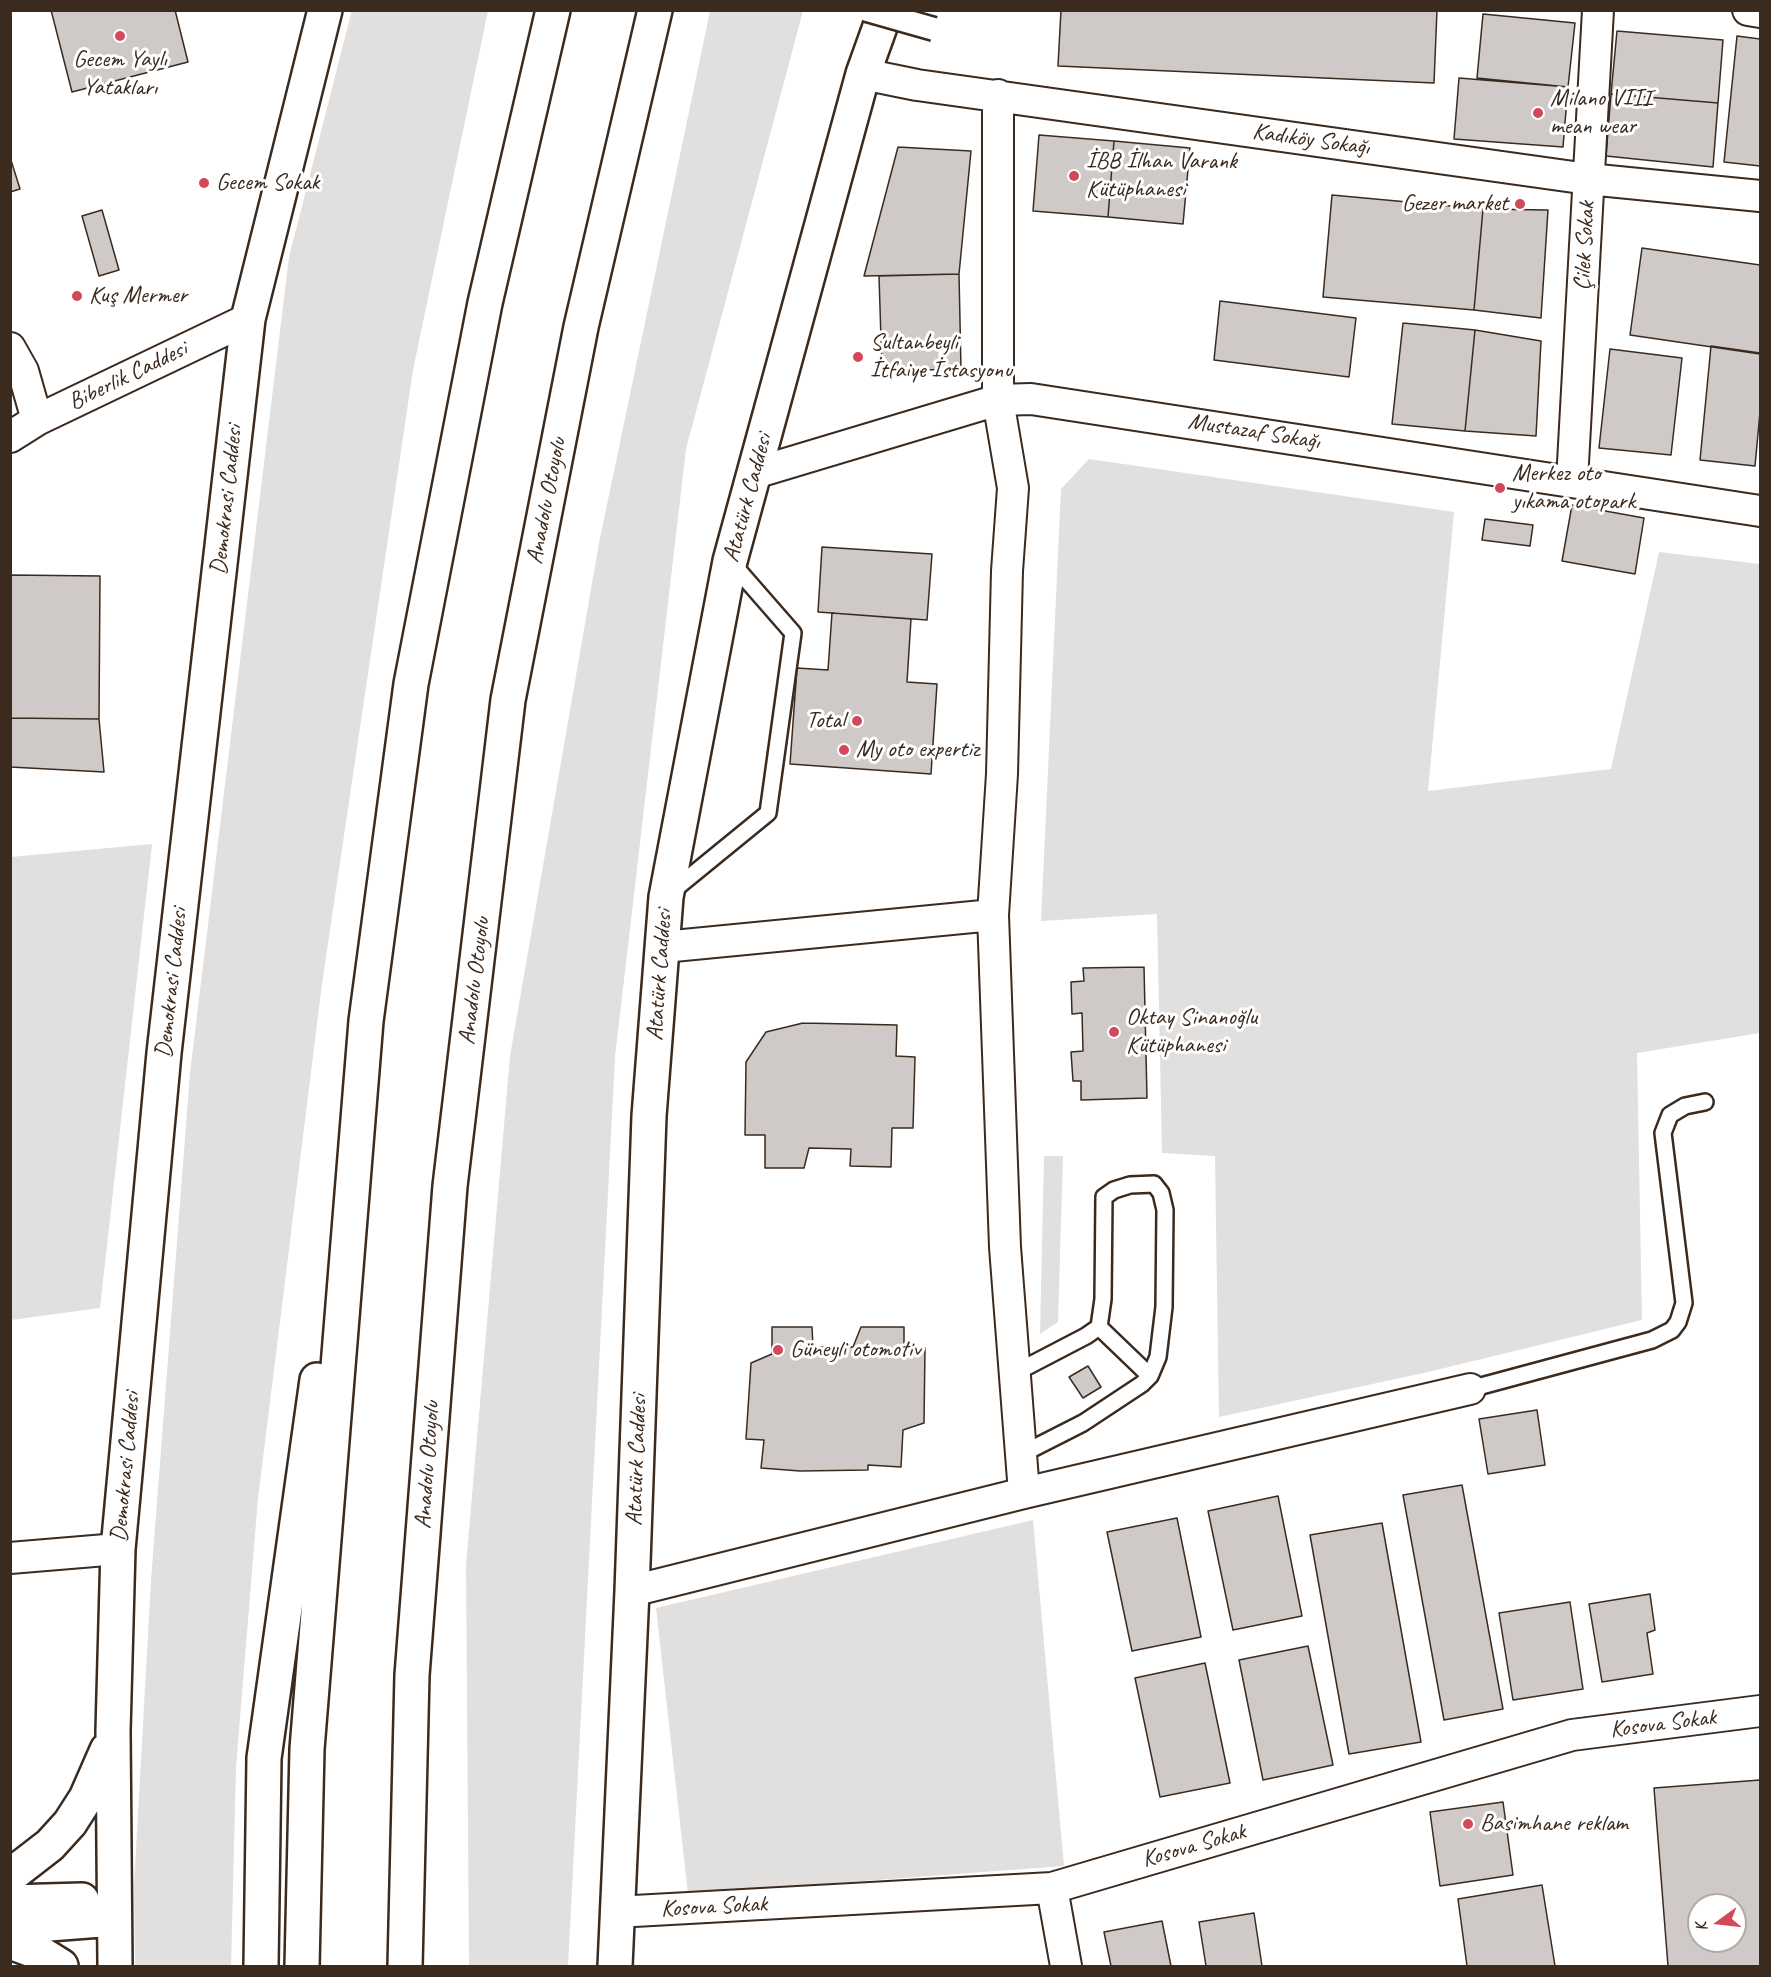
<!DOCTYPE html>
<meta charset="utf-8">
<style>
body{margin:0}
#map{position:relative;width:1771px;height:1977px;overflow:hidden;background:#fff;font-family:Caveat,sans-serif}
canvas{display:block}
.frame{position:absolute;inset:0;border:12px solid #3b2a1e;pointer-events:none}
.north{position:absolute;left:1687px;top:1893px;width:60px;height:60px;box-sizing:border-box;background:#fff;border:2px solid #b1aaa5;border-radius:50%;rotate:255deg;font-size:16px;font-weight:700;line-height:24px;text-align:center;color:#3b2a1e}
.north::after{content:'';display:block;margin:auto;width:21px;height:27px;background:#d1495b;clip-path:polygon(50% 0,100% 100%,50% 72%,0 100%)}
</style>
<div id="map">
<canvas width="1771" height="1977"></canvas>
<div class="frame"></div>
<div class="north">K</div>
</div>
<script>
const g = document.querySelector('canvas').getContext('2d');
g.lineJoin = 'round';
function fill(path, color) {
  g.fillStyle = color;
  g.fill(path, 'evenodd');
}
function shape(rows) {
  const path = new Path2D();
  for (const r of rows) {
    path.moveTo(r[0], r[1]);
    for (let i = 2; i < r.length; i += 2) path.lineTo(r[i], r[i + 1]);
  }
  return path;
}
function stroke(path, color, width, dash) {
  g.strokeStyle = color;
  g.lineWidth = width;
  g.lineCap = dash ? 'butt' : 'round';
  g.setLineDash(dash || []);
  g.stroke(path);
}
function write(font, color, halo, rows, align = 'center') {
  g.font = font + ' Caveat,sans-serif';
  g.lineWidth = 6;
  g.setLineDash([]);
  g.textBaseline = 'middle';
  g.strokeStyle = halo;
  g.fillStyle = color;
  for (const [text, x, y, turn = 0] of rows) {
    g.save();
    g.translate(x, y);
    g.rotate((+turn || 0) * Math.PI / 180);
    g.textAlign = isNaN(turn) ? turn : align;
    if (halo) g.strokeText(text, 0, 0);
    g.fillText(text, 0, 0);
    g.restore();
  }
}
fill(shape([
 [352,10,488,11,413,370,322,984,258,1498,236,1767,231,1966,135,1966,134,1885,151,1580,190,1073,289,257],
 [710,11,803,11,686,449,615,1057,568,1966,469,1966,466,1565,510,1056,599,543],
 [1089,459,1454,512,1428,791,1611,769,1659,552,1760,564,1760,1033,1637,1053,1642,1320,1428,1372,1219,1417,1215,1156,1162,1153,1157,914,1041,921,1061,489],
 [152,844,100,1308,11,1320,11,857],
 [1044,1156,1063,1156,1058,1322,1040,1334],
 [1033,1520,1064,1866,688,1894,656,1608]
]), '#e2e0de');
const building = shape([
 [51,10,175,10,188,62,72,92,51,10],
 [1061,10,1437,10,1434,83,1058,66,1061,10],
 [1483,14,1575,23,1568,87,1477,78,1483,14],
 [1617,31,1723,40,1718,103,1611,94,1617,31],
 [1737,36,1760,39,1760,166,1724,162,1737,36],
 [1459,78,1568,87,1563,147,1454,139,1459,78],
 [1611,94,1718,103,1713,167,1606,156,1611,94],
 [1039,135,1114,141,1108,217,1033,211,1039,135],
 [1114,141,1190,148,1183,224,1108,217,1114,141],
 [898,147,971,151,959,274,864,276,898,147],
 [10,157,20,189,10,192,10,157],
 [1332,195,1483,209,1474,310,1323,297,1332,195],
 [1483,209,1548,210,1541,318,1474,310,1483,209],
 [102,210,119,270,99,276,82,216,102,210],
 [1642,248,1760,265,1760,354,1630,335,1642,248],
 [959,274,961,369,882,371,879,276,959,274],
 [1220,301,1356,318,1349,377,1214,360,1220,301],
 [1403,323,1475,330,1465,431,1392,424,1403,323],
 [1475,330,1541,341,1536,436,1465,431,1475,330],
 [1711,346,1760,353,1760,412,1755,466,1700,460,1711,346],
 [1610,349,1682,358,1671,455,1599,448,1610,349],
 [1572,505,1644,518,1635,574,1562,561,1572,505],
 [1485,519,1533,525,1530,546,1482,540,1485,519],
 [822,547,932,554,927,620,818,612,822,547],
 [10,575,100,576,99,719,10,718,10,575],
 [832,613,911,619,907,682,937,684,931,774,790,764,797,668,828,670,832,613],
 [10,718,99,719,104,772,10,767,10,718],
 [1144,967,1147,1098,1081,1100,1081,1081,1073,1081,1071,1052,1083,1051,1082,1013,1072,1014,1071,982,1084,981,1083,968,1144,967],
 [803,1023,897,1025,896,1056,915,1057,913,1128,892,1128,891,1167,850,1166,851,1149,809,1148,804,1168,765,1168,765,1135,745,1135,746,1062,766,1032,803,1023],
 [772,1327,812,1327,813,1347,853,1347,861,1327,904,1327,904,1348,925,1348,924,1423,903,1430,901,1467,868,1465,868,1470,800,1471,761,1468,764,1440,746,1439,751,1363,772,1354,772,1327],
 [1088,1366,1101,1387,1083,1398,1069,1377,1088,1366],
 [1537,1410,1545,1465,1488,1474,1479,1419,1537,1410],
 [1462,1485,1503,1709,1444,1720,1403,1495,1462,1485],
 [1278,1496,1302,1616,1233,1630,1208,1511,1278,1496],
 [1177,1518,1201,1637,1132,1651,1107,1532,1177,1518],
 [1382,1523,1421,1742,1349,1754,1310,1535,1382,1523],
 [1650,1594,1655,1630,1647,1633,1653,1674,1602,1682,1589,1604,1650,1594],
 [1570,1602,1583,1689,1513,1700,1499,1613,1570,1602],
 [1308,1646,1333,1765,1263,1780,1239,1660,1308,1646],
 [1205,1663,1230,1783,1160,1797,1135,1678,1205,1663],
 [1760,1780,1760,1966,1668,1966,1654,1788,1760,1780],
 [1699,1905,1735,1905,1735,1941,1699,1941,1699,1905],
 [1503,1802,1513,1875,1440,1886,1430,1812,1503,1802],
 [1542,1885,1555,1966,1467,1966,1458,1899,1542,1885],
 [1254,1913,1262,1966,1206,1966,1199,1922,1254,1913],
 [1162,1921,1171,1966,1111,1966,1104,1932,1162,1921]
]);
fill(building, '#cfcac7');
stroke(building, '#3b2a1e', 1.5);
const service = shape([
 [670,893,768,813,793,633,731,562],
 [1099,1327,1150,1376],
 [1013,1374,1086,1336,1099,1327,1103,1299,1104,1197,1114,1190,1130,1185,1154,1184,1161,1193,1165,1210,1164,1307,1158,1357,1150,1376,1142,1384,1083,1423,1020,1455],
 [1470,1389,1652,1340,1672,1330,1678,1322,1684,1303,1663,1133,1670,1115,1685,1106,1705,1102]
]);
const minor = shape([
 [1748,10,1760,12],
 [863,74,917,85,1588,179,1760,196],
 [998,95,998,400,1013,488,1007,571,1002,774,993,915,1005,1247,1024,1493],
 [10,348,23,371,37,420],
 [10,437,37,420,248,319],
 [755,473,998,400,1031,399,1760,511],
 [1572,481,1598,10],
 [663,947,993,915],
 [10,1558,118,1549],
 [632,1591,1024,1493,1470,1389],
 [1052,1888,1066,1966],
 [616,1912,1052,1888,1572,1735,1760,1711]
]);
const tertiary = shape([
 [10,1876,50,1845,70,1823,86,1798,107,1750],
 [10,1902,82,1900],
 [10,1927,114,1919],
 [10,1942,40,1953,61,1966],
 [115,1966,113,1731,118,1549,164,1053,248,319,325,10],
 [615,1966,632,1591,649,1116,666,897,730,561,863,74,886,10]
]);
const motorway = shape([
 [261,1966,264,1758,317,1380],
 [302,1966,307,1749,366,1021,411,684,485,303,553,10],
 [405,1966,412,1675,450,1186,508,700,581,327,655,10]
]);
stroke(service, '#3b2a1e', 20);
stroke(minor, '#3b2a1e', 34);
stroke(tertiary, '#3b2a1e', 38);
stroke(motorway, '#3b2a1e', 38);
stroke(service, '#fff', 15);
stroke(minor, '#fff', 30);
stroke(tertiary, '#fff', 33);
stroke(motorway, '#fff', 33);
const pedestrianBridge = shape([
 [867,10,934,29]
]);
stroke(pedestrianBridge, '#3b2a1e', 27, []);
stroke(pedestrianBridge, '#fff', 22);
for (const [x, y, r, color] of [
 [120,36,6,"#d1495b"],
 [1538,113,6,"#d1495b"],
 [1074,176,6,"#d1495b"],
 [204,183,6,"#d1495b"],
 [1520,204,6,"#d1495b"],
 [77,296,6,"#d1495b"],
 [858,357,6,"#d1495b"],
 [1500,488,6,"#d1495b"],
 [857,721,6,"#d1495b"],
 [844,750,6,"#d1495b"],
 [1114,1032,6,"#d1495b"],
 [778,1350,6,"#d1495b"],
 [1468,1824,6,"#d1495b"]
]) {
  const dot = new Path2D();
  dot.arc(x, y, r, 0, 2 * Math.PI);
  g.fillStyle = color;
  g.fill(dot);
  stroke(dot, '#fff', 2);
}
write('24px', '#3b2a1e', '#fff', [
 ["Gecem Yaylı",120,60,"center"],
 ["Yatakları",120,88,"center"],
 ["Milano VIII",1550,99],
 ["mean wear",1550,127],
 ["İBB İlhan Varank",1086,162],
 ["Kütüphanesi",1086,190],
 ["Gecem Sokak",216,183],
 ["Gezer market",1508,204,"right"],
 ["Kuş Mermer",89,296],
 ["Sultanbeyli",870,343],
 ["İtfaiye İstasyonu",870,371],
 ["Merkez oto",1512,474],
 ["yıkama otopark",1512,502],
 ["Total",845,721,"right"],
 ["My oto expertiz",856,750],
 ["Oktay Sinanoğlu",1126,1018],
 ["Kütüphanesi",1126,1046],
 ["Güneyli otomotiv",790,1350],
 ["Basimhane reklam",1480,1824]
], 'left');
write('24px', '#3b2a1e', '#fff', [
 ["Kadıköy Sokağı",1311,140,8],
 ["Çilek Sokak",1585,246,-87],
 ["Biberlik Caddesi",128,376,-26],
 ["Mustazaf Sokağı",1254,432,9],
 ["Atatürk Caddesi",748,498,-75],
 ["Demokrasi Caddesi",227,500,-84],
 ["Anadolu Otoyolu",547,501,-79],
 ["Atatürk Caddesi",660,975,-86],
 ["Anadolu Otoyolu",475,981,-83],
 ["Demokrasi Caddesi",172,983,-84],
 ["Atatürk Caddesi",637,1460,-88],
 ["Anadolu Otoyolu",428,1465,-86],
 ["Demokrasi Caddesi",126,1467,-85],
 ["Kosova Sokak",1663,1724,-7],
 ["Kosova Sokak",1194,1846,-16],
 ["Kosova Sokak",714,1907,-3]
]);
</script>
